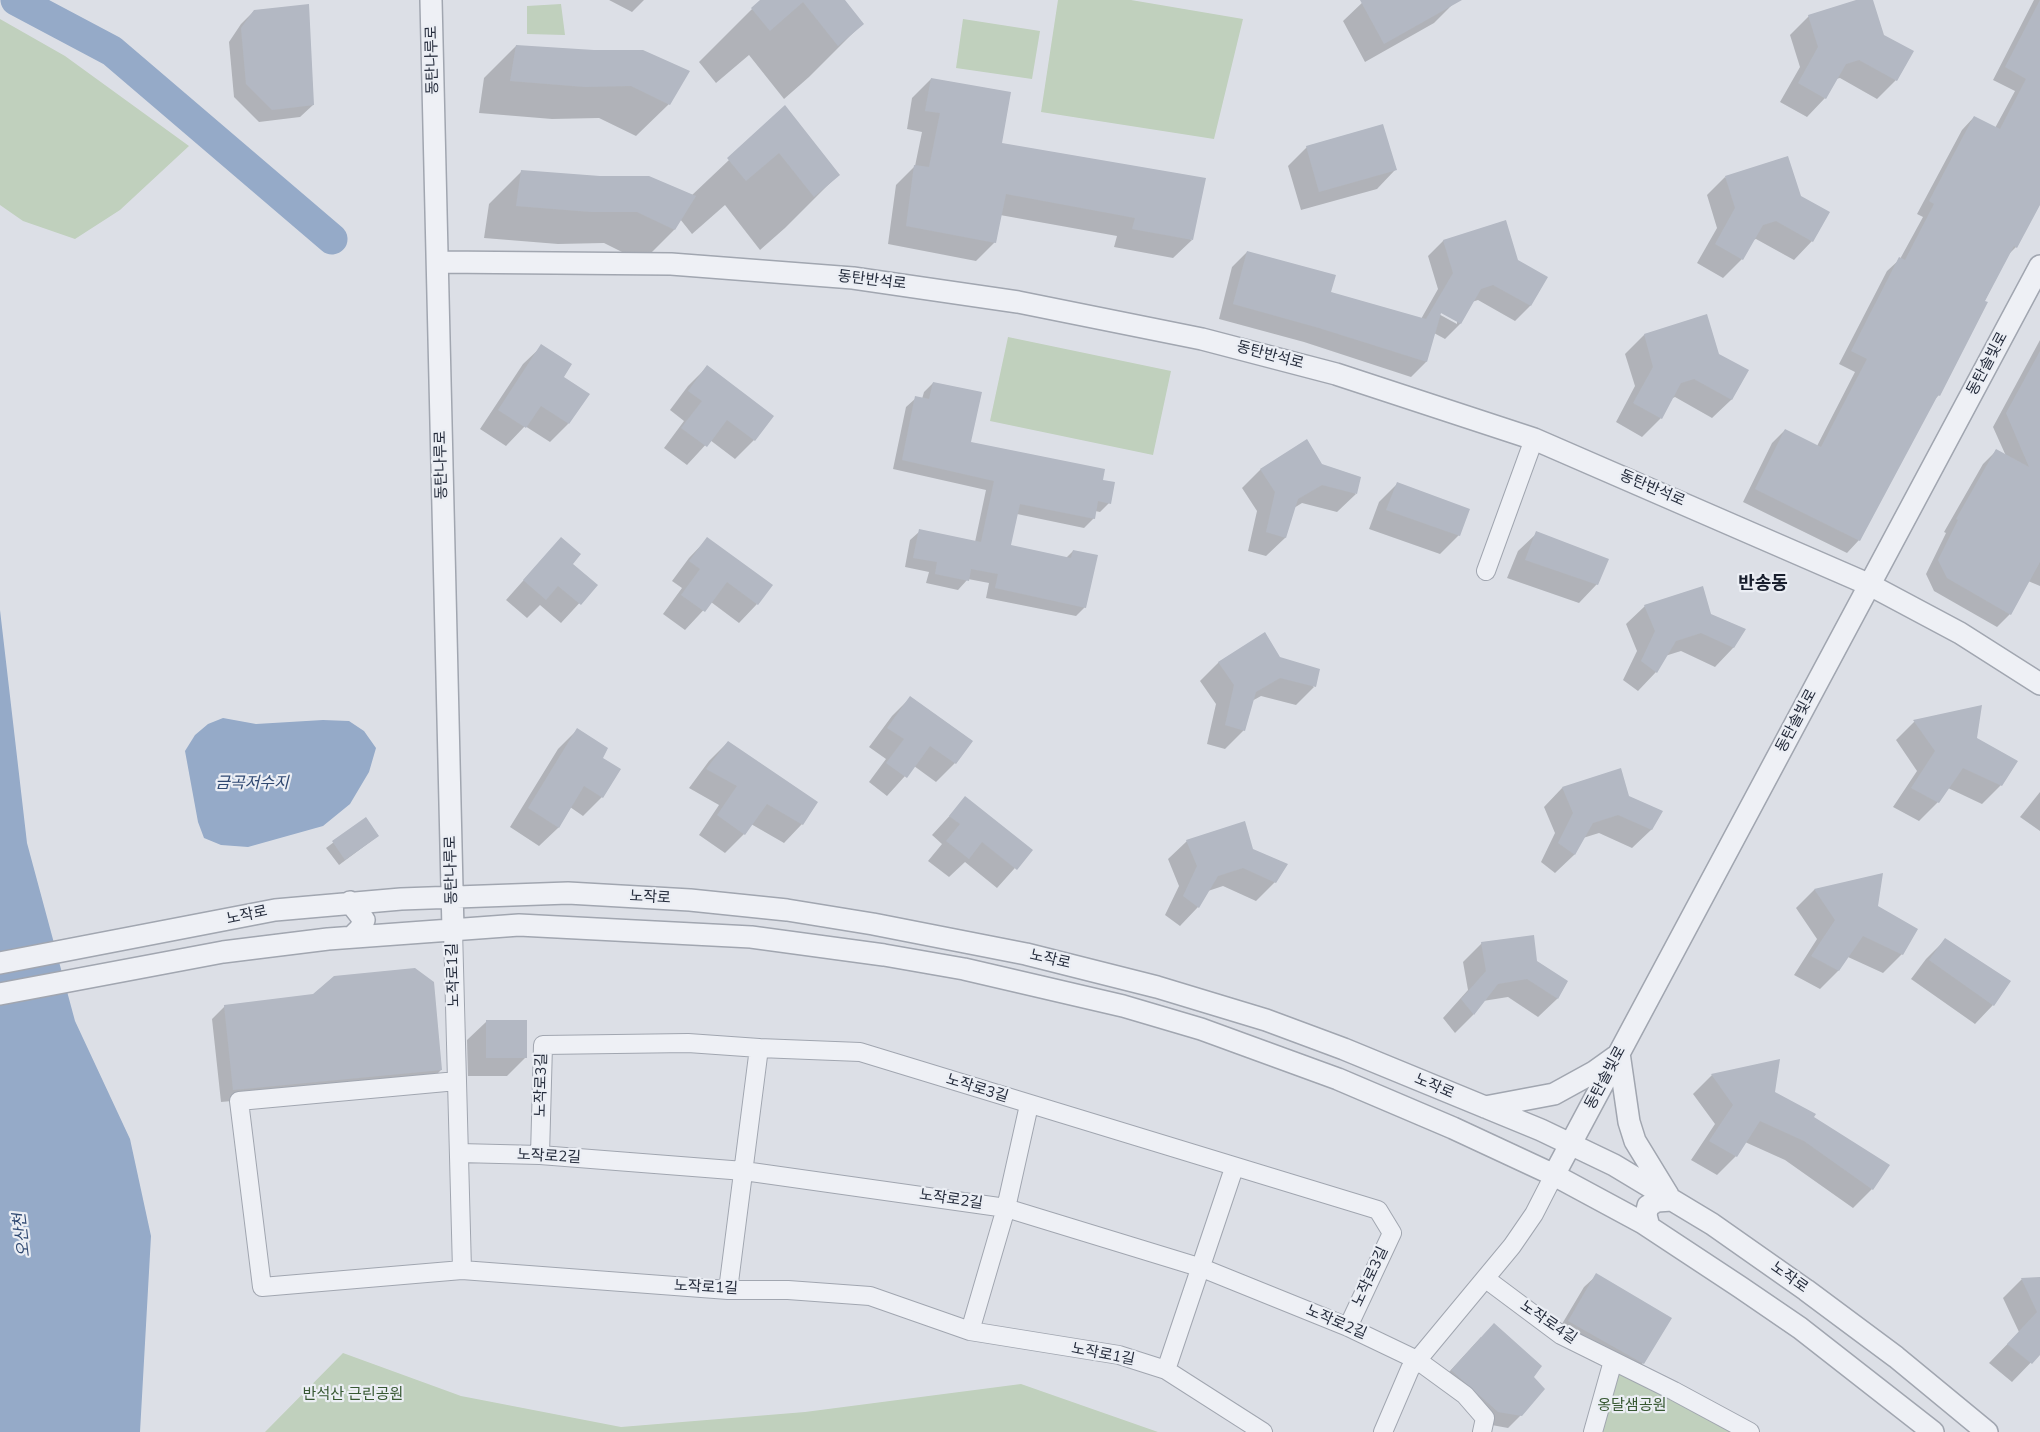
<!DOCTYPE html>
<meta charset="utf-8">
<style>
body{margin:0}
canvas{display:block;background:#dcdfe6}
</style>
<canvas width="2040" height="1432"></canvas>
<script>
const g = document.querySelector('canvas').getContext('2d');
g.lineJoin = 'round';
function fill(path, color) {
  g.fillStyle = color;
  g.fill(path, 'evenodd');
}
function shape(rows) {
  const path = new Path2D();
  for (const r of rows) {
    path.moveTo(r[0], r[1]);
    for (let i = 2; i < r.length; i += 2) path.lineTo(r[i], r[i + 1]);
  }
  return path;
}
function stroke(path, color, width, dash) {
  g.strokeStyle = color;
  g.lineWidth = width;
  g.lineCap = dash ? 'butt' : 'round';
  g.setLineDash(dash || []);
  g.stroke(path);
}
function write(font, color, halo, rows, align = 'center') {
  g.font = font + ' "Nunito Sans","Noto Sans KR",sans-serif';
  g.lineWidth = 4.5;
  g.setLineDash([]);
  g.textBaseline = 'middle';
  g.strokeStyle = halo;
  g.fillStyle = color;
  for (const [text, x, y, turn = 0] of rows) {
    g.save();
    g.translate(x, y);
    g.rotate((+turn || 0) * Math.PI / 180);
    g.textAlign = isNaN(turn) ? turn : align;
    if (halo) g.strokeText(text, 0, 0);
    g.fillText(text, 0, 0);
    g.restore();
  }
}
fill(shape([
 [1058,0,1131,0,1243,19,1214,139,1041,112],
 [561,4,565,35,527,34,527,6],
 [0,19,65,56,189,146,120,210,75,239,23,221,0,205],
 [963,19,1040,31,1032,79,956,68],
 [1008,337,1171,371,1153,455,990,421],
 [343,1353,461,1396,621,1427,805,1412,1021,1384,1158,1432,265,1432],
 [1615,1367,1739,1432,1597,1432]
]), '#c0d0bd');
fill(shape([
 [0,610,27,843,75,1021,130,1139,151,1236,140,1432,0,1432],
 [223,718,256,724,323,720,349,721,364,731,376,748,369,772,350,804,323,826,248,847,221,845,204,838,198,822,185,751,195,735,208,724]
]), '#95aac8');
fill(shape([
 [609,0,644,0,632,12],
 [761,0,843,0,862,24,809,77,784,99,749,55,716,83,699,62],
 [1365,0,1450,0,1453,4,1434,23,1365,62,1343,21],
 [1860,0,1872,0,1896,80,1877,99,1840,78,1836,79,1825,98,1807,117,1780,102,1800,67,1790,35,1809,16],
 [2034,0,2040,0,2040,203,2016,247,2008,255,1984,302,1939,395,1935,399,1859,540,1847,553,1743,502,1772,443,1785,430,1817,446,1855,372,1839,364,1887,271,1900,259,1923,217,1917,214,1962,130,1974,117,1995,128,2015,91,1993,80],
 [254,11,313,105,300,117,259,122,234,97,229,42,241,24],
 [516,46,594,51,669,104,636,136,599,118,552,119,479,113,484,78],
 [931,79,1001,144,1192,240,1173,258,1114,247,1117,236,1000,215,995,242,976,261,888,244,896,185,915,166,922,132,907,129,912,98],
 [785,107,838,175,785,228,760,250,725,205,692,234,680,219,674,230,642,262,604,243,558,244,484,238,489,204,522,171,691,196],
 [1307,147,1395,170,1377,189,1301,210,1288,166],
 [1725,177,1812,241,1794,260,1756,239,1753,240,1742,259,1723,278,1697,263,1717,228,1707,195],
 [1506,222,1517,261,1546,277,1530,306,1515,321,1478,300,1472,302,1460,324,1445,339,1434,333,1426,362,1411,377,1304,342,1219,319,1232,267,1247,252,1330,293,1421,319,1438,289,1428,256,1443,241],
 [1436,309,1457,321,1457,324,1435,312],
 [1706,316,1718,355,1747,371,1731,400,1712,418,1675,397,1671,399,1661,418,1642,437,1616,422,1635,386,1625,354,1644,335],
 [2040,340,2040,586,2028,581,2010,614,1997,627,1934,591,1926,574,1946,533,1944,532,1983,464,1996,451,2006,456,1993,427],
 [542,346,562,377,568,424,550,442,525,426,506,446,480,429,523,364],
 [707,367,772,416,754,440,735,459,710,440,687,465,664,448,684,421,670,410,688,386],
 [933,383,970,443,1101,481,1109,503,1100,512,1095,511,1094,518,1084,528,1017,514,1010,546,1066,558,1073,551,1085,607,1076,616,986,598,989,583,968,579,958,590,926,583,929,572,905,567,910,540,920,531,975,542,986,490,893,469,906,407,916,398,922,399,924,392],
 [1306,441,1321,465,1356,494,1337,512,1302,503,1294,508,1285,538,1266,556,1248,551,1257,511,1242,488,1260,470],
 [1398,483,1459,535,1440,554,1369,529,1379,502],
 [1537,533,1597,584,1579,603,1507,578,1518,551],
 [561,538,571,564,596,585,561,623,540,605,527,618,506,600],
 [707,539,757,604,739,623,711,602,685,630,663,614,682,588,672,581,689,558],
 [1645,606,1710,615,1744,630,1733,648,1715,667,1681,651,1665,656,1656,672,1638,691,1623,680,1637,651,1626,624],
 [1280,658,1314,687,1296,705,1261,696,1252,701,1244,730,1225,749,1207,744,1216,704,1200,681,1219,662],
 [910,698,971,741,955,763,936,782,914,766,887,796,869,782,886,759,869,747,892,716],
 [1981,707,1976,739,2001,785,1982,804,1948,788,1938,802,1919,821,1893,807,1917,771,1896,740,1914,722],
 [577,730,601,758,602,797,583,816,570,807,558,828,539,846,510,827,558,749],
 [728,742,802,824,784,843,751,824,744,834,725,853,699,835,719,805,689,788,709,761],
 [1562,788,1628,797,1661,812,1651,830,1632,848,1599,833,1583,838,1574,855,1555,873,1541,862,1555,833,1544,807],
 [2040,792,2040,831,2020,817],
 [966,798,1031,850,997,888,965,862,949,877,928,861,942,844,932,835],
 [366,818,378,836,339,865,326,848],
 [1187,841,1252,850,1275,882,1256,901,1223,886,1208,891,1198,907,1180,926,1165,915,1179,886,1168,859],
 [1881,875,1876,907,1902,954,1883,973,1848,957,1838,971,1820,989,1794,975,1817,939,1796,908,1814,890],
 [1945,940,1993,1005,1975,1024,1911,979,1926,959],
 [1482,943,1536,962,1567,982,1557,999,1538,1017,1508,997,1483,1001,1473,1015,1455,1033,1443,1018,1468,990,1463,962],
 [225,1006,441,1070,428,1083,221,1102,212,1019],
 [486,1022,526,1057,507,1076,468,1076,467,1040],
 [1712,1075,1774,1092,1813,1117,1872,1189,1853,1208,1785,1160,1745,1142,1736,1156,1717,1175,1691,1160,1715,1124,1693,1094],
 [1597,1275,1670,1318,1643,1363,1630,1376,1556,1334,1584,1287],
 [2040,1278,2040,1353,2012,1382,1989,1363,2019,1332,2003,1298,2022,1279],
 [1481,1337,1521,1415,1508,1428,1486,1424,1439,1383]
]), '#0003');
stroke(shape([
 [16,0,112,51,332,239]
]), '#95aac8', 31);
fill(shape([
 [760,0,845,0,864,24,838,46,803,2,770,31,751,8],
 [1360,0,1462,0,1384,44],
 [1856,0,1873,0,1884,35,1914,51,1897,81,1859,60,1846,64,1826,99,1798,83,1818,47,1808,15],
 [2040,0,2040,205,2017,248,2014,246,1985,301,1988,302,1940,396,1938,395,1860,541,1755,489,1785,429,1821,447,1867,359,1851,351,1899,257,1905,260,1934,204,1929,201,1974,116,2000,129,2026,79,2005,67],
 [309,4,314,105,272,110,246,84,241,28,254,10],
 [516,45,594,50,643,50,690,71,670,105,631,86,585,87,510,81],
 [931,78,1011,92,1002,143,1206,178,1193,240,1132,229,1135,218,1006,194,996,243,906,226,914,165,929,167,940,113,925,111],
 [785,105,840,175,814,197,779,153,746,181,727,158],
 [1383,124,1397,170,1319,192,1306,146],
 [1788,156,1801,196,1830,212,1813,242,1776,221,1763,225,1743,260,1715,244,1735,208,1725,176],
 [521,170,600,176,649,176,696,196,675,230,637,212,591,212,516,206],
 [1506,220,1518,260,1548,277,1531,306,1493,285,1481,289,1461,324,1441,313,1427,362,1319,328,1233,304,1247,251,1336,275,1331,292,1426,319,1453,273,1443,240],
 [1707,314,1719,354,1749,370,1732,400,1694,379,1681,383,1662,419,1633,403,1653,367,1644,334],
 [541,344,572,364,564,377,590,394,569,424,541,406,526,428,498,410],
 [2040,351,2040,562,2011,615,1947,578,1938,560,1958,520,1956,519,1996,449,2029,467,2006,413],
 [707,365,774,416,755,441,727,420,707,447,681,428,702,401,688,391],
 [933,382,982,392,971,442,1105,469,1103,480,1115,482,1111,504,1098,501,1095,519,1020,504,1011,545,1071,558,1073,550,1098,555,1086,608,995,588,998,574,971,569,969,581,935,574,937,562,913,558,919,529,981,542,994,481,902,460,915,396,929,399],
 [1307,439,1322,464,1361,477,1357,494,1322,485,1298,499,1286,538,1266,532,1275,492,1260,469],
 [1397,482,1470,509,1460,536,1386,510],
 [1536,531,1609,559,1598,585,1525,560],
 [561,537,581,554,573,564,598,585,581,605,558,586,546,600,523,580],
 [707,537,773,585,758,605,727,582,705,612,681,595,700,569,689,561],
 [1703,586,1711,614,1746,629,1734,648,1701,633,1676,641,1657,673,1641,661,1655,631,1644,605],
 [1265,632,1280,657,1320,669,1316,687,1280,678,1256,692,1245,731,1225,725,1234,685,1218,662],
 [910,696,973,741,956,764,930,746,907,778,886,763,904,739,887,728],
 [1982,705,1977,738,2018,761,2002,786,1963,768,1939,803,1911,788,1935,751,1913,720],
 [577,728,608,748,603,758,621,769,603,798,584,786,559,828,528,808],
 [728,741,818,802,803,825,767,804,745,835,717,815,737,786,706,769],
 [1621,768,1629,796,1663,811,1652,830,1618,815,1593,823,1575,855,1558,843,1573,813,1562,787],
 [965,796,1033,850,1017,870,982,842,969,859,946,841,960,824,949,816],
 [366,817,379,836,345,860,332,841],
 [1245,821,1253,849,1288,864,1276,883,1243,868,1218,876,1199,908,1183,896,1197,866,1186,840],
 [1883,873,1878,906,1918,929,1903,955,1863,936,1839,971,1811,956,1835,920,1814,889],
 [1534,935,1537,961,1568,981,1558,999,1527,979,1498,984,1474,1015,1461,999,1486,971,1481,942],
 [1945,938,2011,981,1994,1006,1929,960],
 [415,968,434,982,442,1070,233,1090,224,1005,313,994,334,976],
 [486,1020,527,1020,527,1058,486,1058],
 [1780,1059,1775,1092,1816,1114,1814,1117,1890,1165,1873,1190,1804,1141,1760,1121,1737,1157,1709,1141,1733,1105,1711,1074],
 [1596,1273,1672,1318,1644,1364,1568,1321],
 [2040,1277,2040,1355,2032,1364,2007,1344,2037,1312,2021,1278],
 [1494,1323,1542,1366,1534,1377,1545,1389,1522,1416,1498,1412,1451,1370]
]), '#b3b8c3');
const minor = shape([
 [1486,571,1534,439],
 [453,930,462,1270],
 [457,1081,239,1101,262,1287,462,1270,728,1290,788,1290,870,1296,970,1331,1119,1355,1166,1370,1263,1432],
 [459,1153,540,1155,744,1171,1006,1208,1202,1268,1348,1327,1417,1360,1465,1395,1485,1418,1482,1432],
 [540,1155,543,1045,688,1043,759,1048,860,1052,1378,1210,1392,1233,1348,1327],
 [1486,1279,1561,1335,1674,1391,1750,1432],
 [728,1290,759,1048],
 [970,1331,1006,1208,1029,1105],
 [1166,1370,1234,1168],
 [1383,1432,1410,1369,1512,1246,1534,1214,1554,1175],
 [1593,1432,1613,1361]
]);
const tertiary = shape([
 [431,0,453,930],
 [438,262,671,264,853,278,1018,302,1202,339,1336,374,1534,439,1870,585,1960,633,2040,684],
 [350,902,364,920,360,929,352,937],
 [0,963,275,910,401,899,568,893,690,900,787,910,873,924,1026,954,1157,987,1266,1020,1344,1049,1541,1130,1614,1165,1712,1224,1806,1290,1896,1357,1987,1432],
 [0,994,223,952,328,939,519,925,751,937,884,955,964,969,1123,1006,1201,1029,1338,1079,1453,1128,1554,1175,1643,1223,1740,1287,1800,1328,1933,1432],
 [1619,1053,1629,1122,1635,1141,1668,1195],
 [1485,1107,1554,1094,1594,1072,1615,1057],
 [1554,1175,2040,266],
 [1649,1227,1646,1215,1648,1206,1657,1201,1672,1200]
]);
stroke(minor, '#a1a6b0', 20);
stroke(tertiary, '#a1a6b0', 24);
stroke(minor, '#eef0f5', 18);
stroke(tertiary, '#eef0f5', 21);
write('15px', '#252c3c', '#ebeef4', [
 ["동탄나루로",433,60,-91],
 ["동탄반석로",872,281,7],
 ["동탄반석로",1270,356,15],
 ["동탄솔빛로",1988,364,-62],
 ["동탄나루로",442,465,-91],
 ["동탄반석로",1652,489,23],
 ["동탄솔빛로",1797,721,-62],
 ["동탄나루로",452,870,-91],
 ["노작로",650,898,3],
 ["노작로",247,916,-12],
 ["노작로",1050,960,13],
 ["노작로1길",454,975,-92],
 ["동탄솔빛로",1606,1078,-62],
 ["노작로3길",542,1085,-89],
 ["노작로",1434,1087,23],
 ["노작로3길",977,1089,17],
 ["노작로2길",549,1157,3],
 ["노작로2길",951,1200,8],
 ["노작로3길",1371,1277,-65],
 ["노작로",1789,1278,35],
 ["노작로1길",706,1288,3],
 ["노작로2길",1336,1323,23],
 ["노작로4길",1548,1323,34],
 ["노작로1길",1103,1355,11]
]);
write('15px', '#375832', '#ebeef4', [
 ["반석산 근린공원",353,1395],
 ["옹달샘공원",1632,1406]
]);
write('italic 16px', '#2f4871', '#ebeef4', [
 ["금곡저수지",252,784],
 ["오산천",23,1235,-97]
]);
write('bold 18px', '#181e2d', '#ebeef4', [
 ["반송동",1763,585]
]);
</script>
